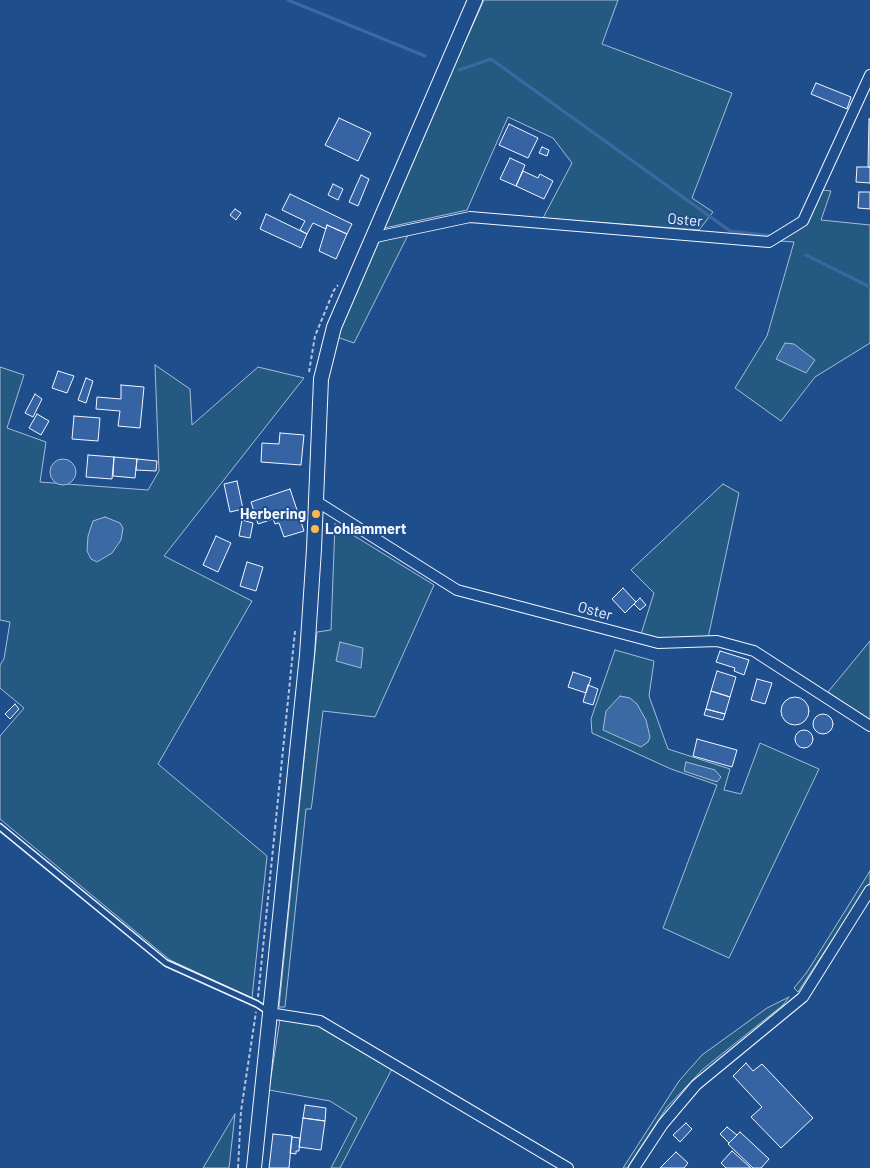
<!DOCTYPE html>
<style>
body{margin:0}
canvas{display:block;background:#1f4e8c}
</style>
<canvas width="870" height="1168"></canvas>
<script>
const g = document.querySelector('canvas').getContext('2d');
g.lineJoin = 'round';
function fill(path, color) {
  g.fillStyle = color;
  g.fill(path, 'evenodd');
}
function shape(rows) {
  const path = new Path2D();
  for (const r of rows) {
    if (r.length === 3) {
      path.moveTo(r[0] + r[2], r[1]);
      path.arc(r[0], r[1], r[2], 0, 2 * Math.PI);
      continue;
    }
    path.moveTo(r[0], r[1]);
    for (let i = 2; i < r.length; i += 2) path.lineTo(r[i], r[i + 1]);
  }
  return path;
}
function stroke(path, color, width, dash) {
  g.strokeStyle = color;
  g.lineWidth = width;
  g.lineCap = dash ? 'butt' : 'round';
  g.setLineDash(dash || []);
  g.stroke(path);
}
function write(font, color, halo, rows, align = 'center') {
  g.font = font + ' Barlow,sans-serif';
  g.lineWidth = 4;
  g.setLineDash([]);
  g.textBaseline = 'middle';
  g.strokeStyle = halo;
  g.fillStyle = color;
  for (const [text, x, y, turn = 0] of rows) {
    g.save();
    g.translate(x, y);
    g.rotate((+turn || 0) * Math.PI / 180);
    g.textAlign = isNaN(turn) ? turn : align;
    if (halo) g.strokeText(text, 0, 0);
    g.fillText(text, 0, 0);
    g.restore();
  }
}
const green = shape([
 [484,0,618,0,602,44,732,93,692,198,713,212,699,230,543,218,572,163,553,138,508,117,467,210,380,229,484,0],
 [823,190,831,191,821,220,870,225,870,343,815,377,781,421,735,388,767,336,794,242,780,241,806,224,823,190],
 [409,233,354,343,337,337,376,241,409,233],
 [155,365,190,389,192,425,258,367,304,378,164,556,252,601,158,764,267,856,252,998,170,960,0,819,0,736,24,708,0,688,0,665,4,659,10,622,0,620,0,367,24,375,7,428,46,442,40,482,148,490,159,471,155,365],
 [723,484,739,493,708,638,660,639,641,634,654,593,631,570,723,484],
 [335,524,434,585,375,717,323,711,312,803,311,809,306,809,285,1007,279,1007,317,632,331,630,335,524],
 [870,641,870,722,828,692,870,641],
 [615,650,654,661,649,696,668,749,730,769,724,790,741,794,760,743,819,769,729,958,663,928,717,785,671,769,592,733,591,719,615,650],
 [870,871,870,882,798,992,794,988,807,972,870,871],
 [789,997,783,1005,703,1069,667,1107,627,1168,623,1168,679,1081,702,1055,767,1008,789,997],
 [280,1019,318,1025,393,1067,340,1168,331,1168,357,1118,330,1101,269,1090,280,1019],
 [235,1114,229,1168,203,1168,235,1114]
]);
fill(green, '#245a82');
stroke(green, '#a8bbd7', 1);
const water = shape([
 [785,343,794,344,815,360,806,373,776,359,785,343],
 [63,472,13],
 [105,517,120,523,123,528,121,540,112,553,97,562,91,559,87,551,88,536,93,521,105,517],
 [340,642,363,648,361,668,336,661,340,642],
 [620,696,630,698,637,704,646,720,650,737,648,742,641,747,603,730,606,711,620,696],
 [686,762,715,770,721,777,717,782,684,771,686,762]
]);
fill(water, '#3b69a3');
stroke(water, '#a8bbd7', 1);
stroke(shape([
 [288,0,425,56],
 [459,70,491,59,730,231,774,236],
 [806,255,870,287]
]), '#3b69a3', 3);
const building = shape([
 [816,83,851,97,847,109,811,94,816,83],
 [339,118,371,133,358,161,325,145,339,118],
 [869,119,870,119,870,167,868,167,869,119],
 [509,124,538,138,528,158,499,145,509,124],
 [542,147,549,150,547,156,539,153,542,147],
 [510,158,525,165,516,186,500,179,510,158],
 [857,167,870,167,870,183,856,182,857,167],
 [523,171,538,178,540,174,553,181,544,199,516,186,523,171],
 [361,175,369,179,358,206,349,202,361,175],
 [333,184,343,189,338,200,328,195,333,184],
 [859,192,870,192,870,209,858,208,859,192],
 [290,194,352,224,347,234,327,225,326,229,313,223,307,234,300,230,305,221,282,210,290,194],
 [235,209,241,213,236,220,230,215,235,209],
 [266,214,307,234,301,248,260,229,266,214],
 [327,225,347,234,336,259,319,251,327,225],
 [58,371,74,376,67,393,52,388,58,371],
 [86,378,93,381,86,403,78,400,86,378],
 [121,385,144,387,140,428,118,426,120,411,96,409,97,397,121,399,121,385],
 [35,394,42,399,33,417,25,413,35,394],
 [37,414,49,421,41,435,29,428,37,414],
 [74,416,100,418,98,441,72,439,74,416],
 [280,433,304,435,301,465,261,462,262,443,279,444,280,433],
 [88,455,114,457,112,479,86,477,88,455],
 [114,457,137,459,135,478,113,476,114,457],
 [137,459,157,461,156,471,136,470,137,459],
 [237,481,243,509,230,512,224,484,237,481],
 [290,489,304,531,284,537,279,523,275,524,273,519,258,524,251,502,290,489],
 [242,520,253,523,250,538,239,536,242,520],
 [216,536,231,543,218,572,203,565,216,536],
 [247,562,263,567,256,591,240,586,247,562],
 [623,588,636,602,625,613,612,599,623,588],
 [640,598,646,605,640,610,634,604,640,598],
 [720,651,749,660,744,675,734,671,735,668,716,662,720,651],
 [717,671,736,677,730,697,711,691,717,671],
 [573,672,591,678,586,693,568,687,573,672],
 [757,679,772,683,765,704,751,700,757,679],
 [588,685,598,689,593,705,583,702,588,685],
 [711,691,730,697,725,714,706,709,711,691],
 [795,711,14],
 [15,704,19,709,10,719,5,714,15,704],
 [706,709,725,714,723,720,704,715,706,709],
 [823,724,10],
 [804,739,9],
 [697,739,737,750,732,767,693,756,697,739],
 [746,1063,753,1071,762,1064,813,1118,781,1148,751,1117,762,1107,733,1076,746,1063],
 [305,1105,326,1108,325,1121,303,1118,305,1105],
 [303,1118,325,1121,321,1150,299,1147,303,1118],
 [686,1123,692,1129,680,1142,673,1135,686,1123],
 [727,1127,737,1135,729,1143,720,1134,727,1127],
 [740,1132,769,1159,761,1168,753,1168,728,1144,740,1132],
 [273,1134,292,1136,289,1168,269,1168,273,1134],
 [292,1137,300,1138,299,1151,296,1151,296,1154,290,1153,292,1137],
 [732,1151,751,1168,726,1168,721,1163,732,1151],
 [676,1152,688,1163,684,1168,660,1168,676,1152]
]);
fill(building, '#3563a3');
stroke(building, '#f2f6ff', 1);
const lane = shape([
 [0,827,166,963,257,1004,269,1012]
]);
const street = shape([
 [371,238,470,217,769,242,803,221,870,75],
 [316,501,457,590,658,643,717,641,754,651,870,726],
 [269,1013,320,1021,568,1168],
 [634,1168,663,1124,696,1085,803,997,870,890]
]);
const secondary = shape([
 [254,1168,307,655,314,549,321,379,334,327,475,0]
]);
stroke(lane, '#f2f6ff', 8);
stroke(street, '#f2f6ff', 12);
stroke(secondary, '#f2f6ff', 16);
stroke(shape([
 [309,372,315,336,334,290,338,285],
 [258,997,295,631],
 [238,1168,241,1111,256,1012]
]), '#b3c4dc', 2, [4, 2.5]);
stroke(lane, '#1f4e8c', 5);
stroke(street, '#1f4e8c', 10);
stroke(secondary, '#1f4e8c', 14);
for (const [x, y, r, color] of [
 [316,514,5,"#ffb74d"],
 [315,529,5,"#ffb74d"]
]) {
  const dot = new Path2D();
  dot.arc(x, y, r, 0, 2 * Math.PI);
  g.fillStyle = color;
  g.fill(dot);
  stroke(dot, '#1f4e8c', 2);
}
write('15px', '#f2f6ff', '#1f4e8c', [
 ["Oster",685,220,5],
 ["Oster",595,611,15]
]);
write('bold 15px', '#f2f6ff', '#1f4e8c', [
 ["Herbering",306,514],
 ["Lohlammert",325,529,"left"]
], 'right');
</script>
